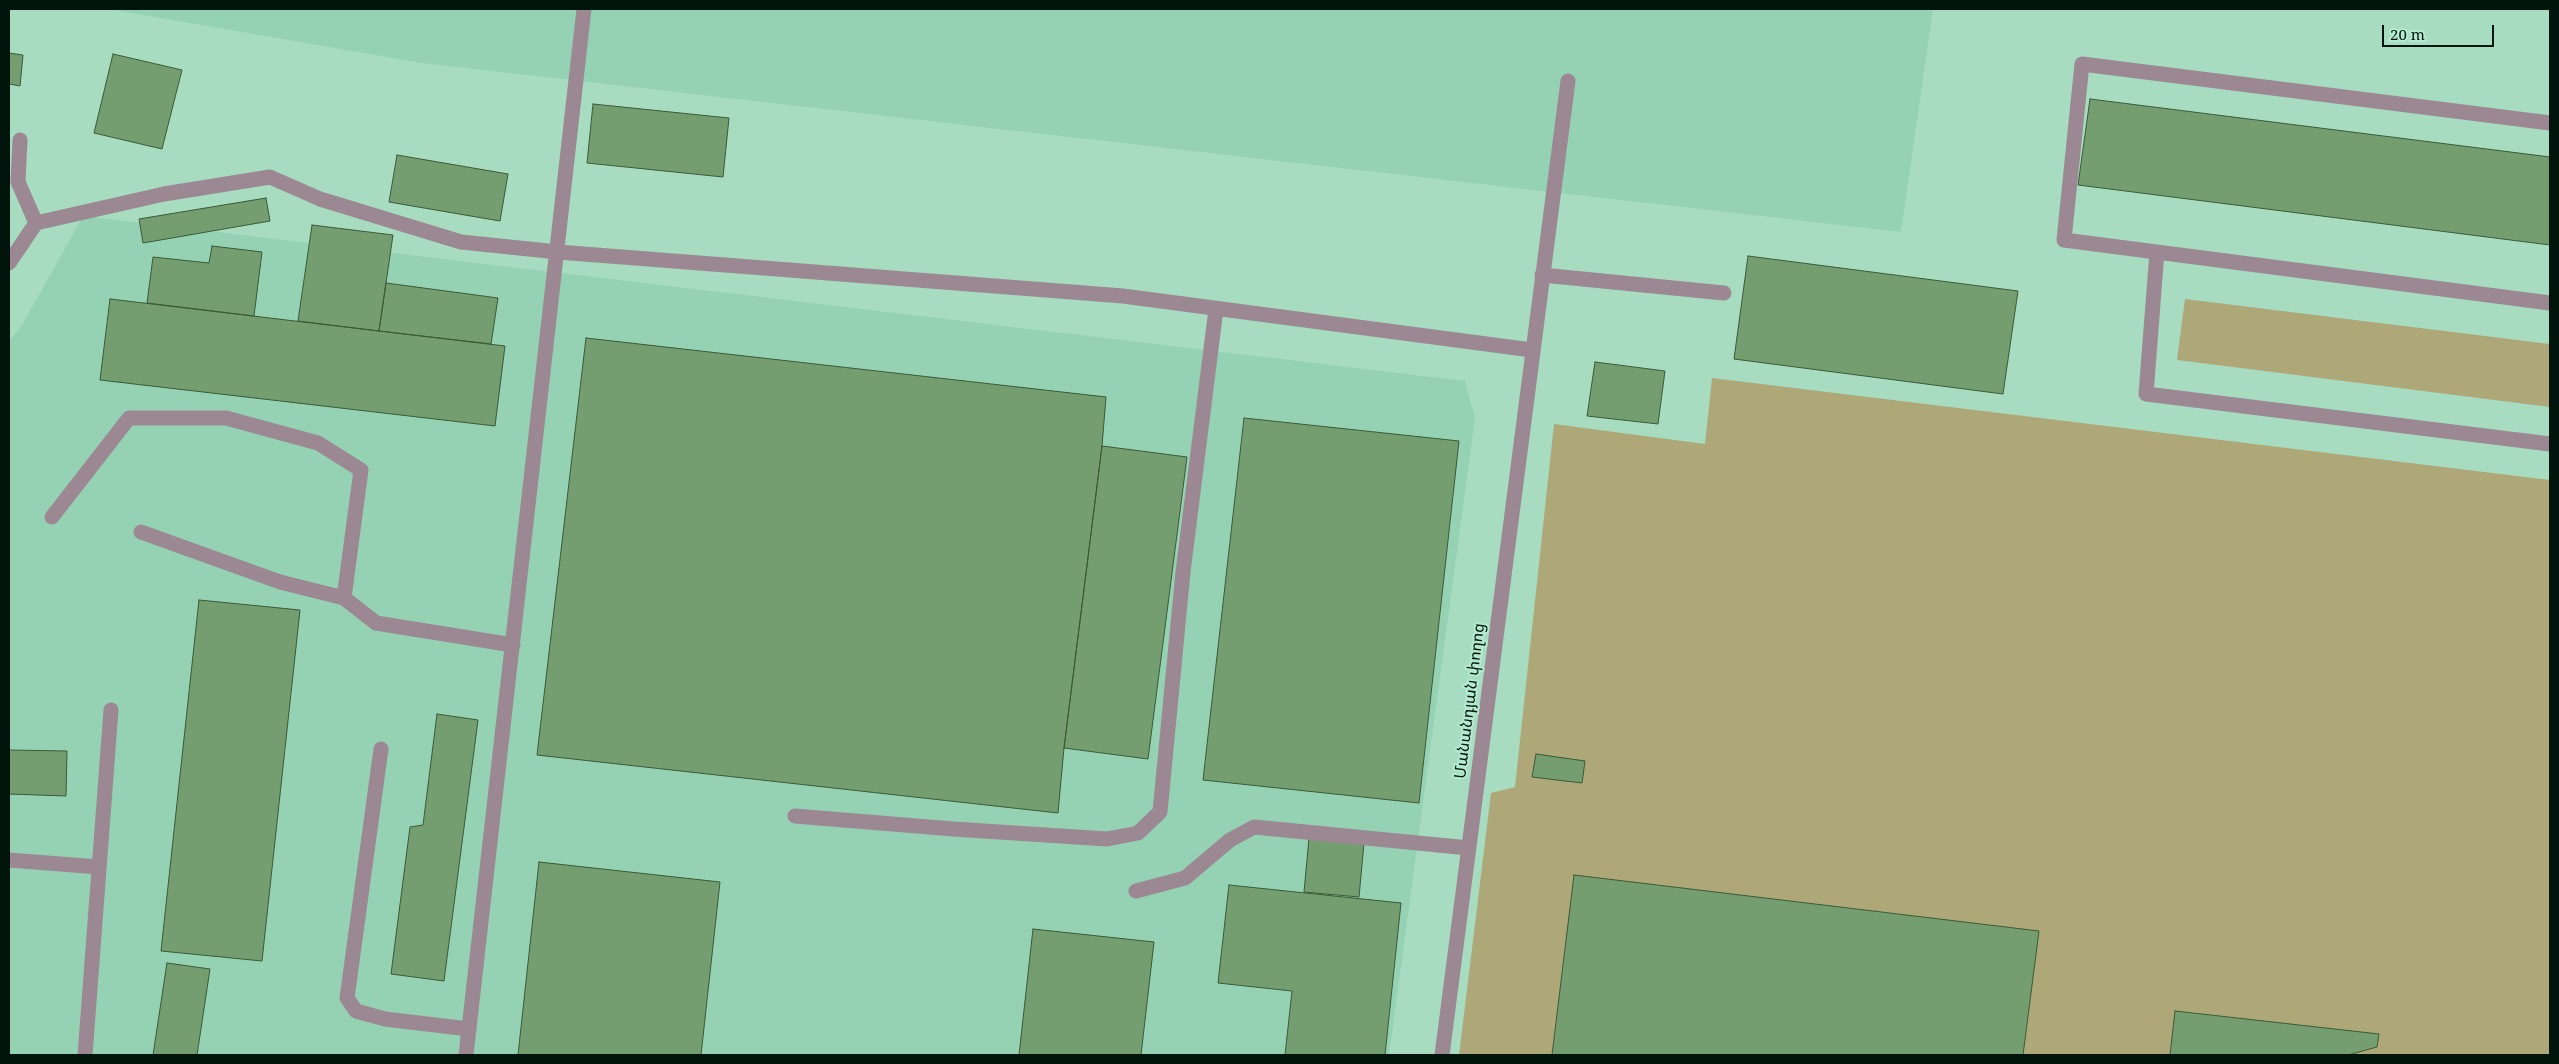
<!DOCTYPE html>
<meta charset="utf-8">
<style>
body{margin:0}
#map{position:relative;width:2559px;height:1064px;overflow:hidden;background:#a7dcc1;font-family:"Noto Serif",serif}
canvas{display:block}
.frame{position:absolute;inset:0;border:10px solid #02150c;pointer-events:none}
.scale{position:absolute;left:2382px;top:25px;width:112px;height:22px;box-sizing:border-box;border:2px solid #02150c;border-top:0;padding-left:6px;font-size:15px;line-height:18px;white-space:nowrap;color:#02150c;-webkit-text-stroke:4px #b4eace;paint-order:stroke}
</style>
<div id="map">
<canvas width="2559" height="1064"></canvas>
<div class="frame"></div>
<div class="scale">20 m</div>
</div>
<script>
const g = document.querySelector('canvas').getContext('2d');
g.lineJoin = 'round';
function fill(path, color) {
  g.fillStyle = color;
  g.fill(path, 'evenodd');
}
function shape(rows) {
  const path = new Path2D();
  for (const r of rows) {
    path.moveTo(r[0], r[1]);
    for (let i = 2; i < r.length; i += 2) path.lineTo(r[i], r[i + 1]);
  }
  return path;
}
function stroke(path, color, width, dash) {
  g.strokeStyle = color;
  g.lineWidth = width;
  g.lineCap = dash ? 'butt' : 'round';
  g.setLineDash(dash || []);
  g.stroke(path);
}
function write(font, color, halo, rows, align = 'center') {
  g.font = font + ' "Noto Serif","Noto Sans Armenian",serif';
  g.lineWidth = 4;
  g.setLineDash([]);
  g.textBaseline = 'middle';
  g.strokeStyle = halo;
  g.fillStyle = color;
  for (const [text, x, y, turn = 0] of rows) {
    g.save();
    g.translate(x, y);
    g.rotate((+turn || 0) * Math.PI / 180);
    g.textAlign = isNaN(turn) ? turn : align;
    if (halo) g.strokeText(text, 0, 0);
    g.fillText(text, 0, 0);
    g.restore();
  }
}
fill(shape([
 [108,9,1933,9,1901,232,422,63],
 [83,216,1465,381,1475,418,1389,1055,9,1055,9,341,21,327]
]), '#95d2b4');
fill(shape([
 [2185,299,2550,344,2550,407,2177,360],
 [1712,378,2550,480,2550,1055,1459,1055,1491,793,1515,787,1554,424,1705,444]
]), '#aea879');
const building = shape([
 [9,53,23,55,20,86,9,84,9,53],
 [113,54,182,70,162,149,94,133,113,54],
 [2090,99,2550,157,2550,245,2078,185,2090,99],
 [593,104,729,118,723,177,587,163,593,104],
 [397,155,508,174,500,221,389,202,397,155],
 [266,198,270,221,143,243,139,219,266,198],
 [312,225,393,235,379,331,298,321,312,225],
 [212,246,262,252,254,316,147,303,153,257,209,263,212,246],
 [1748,256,2018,291,2003,394,1734,359,1748,256],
 [386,283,498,298,491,344,379,331,386,283],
 [110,299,505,346,495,426,100,380,110,299],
 [586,338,1106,397,1102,446,1064,748,1058,813,537,755,586,338],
 [1595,362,1665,371,1658,424,1587,416,1595,362],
 [1244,418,1459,441,1419,803,1203,780,1244,418],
 [1102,446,1187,457,1148,759,1064,748,1102,446],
 [199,600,300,610,262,961,161,951,199,600],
 [437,714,478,720,444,981,391,974,410,827,423,825,437,714],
 [9,750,67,751,66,796,9,794,9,750],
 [1536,754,1585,761,1582,783,1532,777,1536,754],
 [1309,838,1364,843,1359,897,1304,892,1309,838],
 [539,862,720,882,701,1055,518,1055,539,862],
 [1574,875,2039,931,2023,1055,1552,1055,1574,875],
 [1229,885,1401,903,1385,1055,1285,1055,1292,991,1218,983,1229,885],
 [1033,929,1154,942,1141,1055,1019,1055,1033,929],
 [167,963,210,969,197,1055,153,1055,167,963],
 [2175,1011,2379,1034,2377,1047,2348,1055,2170,1055,2175,1011]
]);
fill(building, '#749e70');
stroke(building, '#3b5a38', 1);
stroke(shape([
 [2550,123,2082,64,2064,240,2550,303],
 [20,140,18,182,36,223],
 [2157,252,2146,394,2550,444],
 [9,263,36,223,164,194,270,177,320,199,461,242,558,252,1123,296,1532,350],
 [1542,275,1724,293],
 [52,517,129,418,226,418,318,443,361,470,344,598],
 [141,532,280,582,344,598,376,623,513,645],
 [381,749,347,998,356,1011,385,1019,469,1029],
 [795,816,953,829,1107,839,1138,833,1160,812,1183,572,1216,309],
 [9,860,99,867],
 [1136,891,1185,878,1230,840,1254,827,1469,848],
 [85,1055,111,710],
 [466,1055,584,9],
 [1442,1055,1568,81]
]), '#9c8893', 15);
write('16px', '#02150c', '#b4eace', [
 ["Մանանդյան փողոց",1470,701,-83]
]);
</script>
